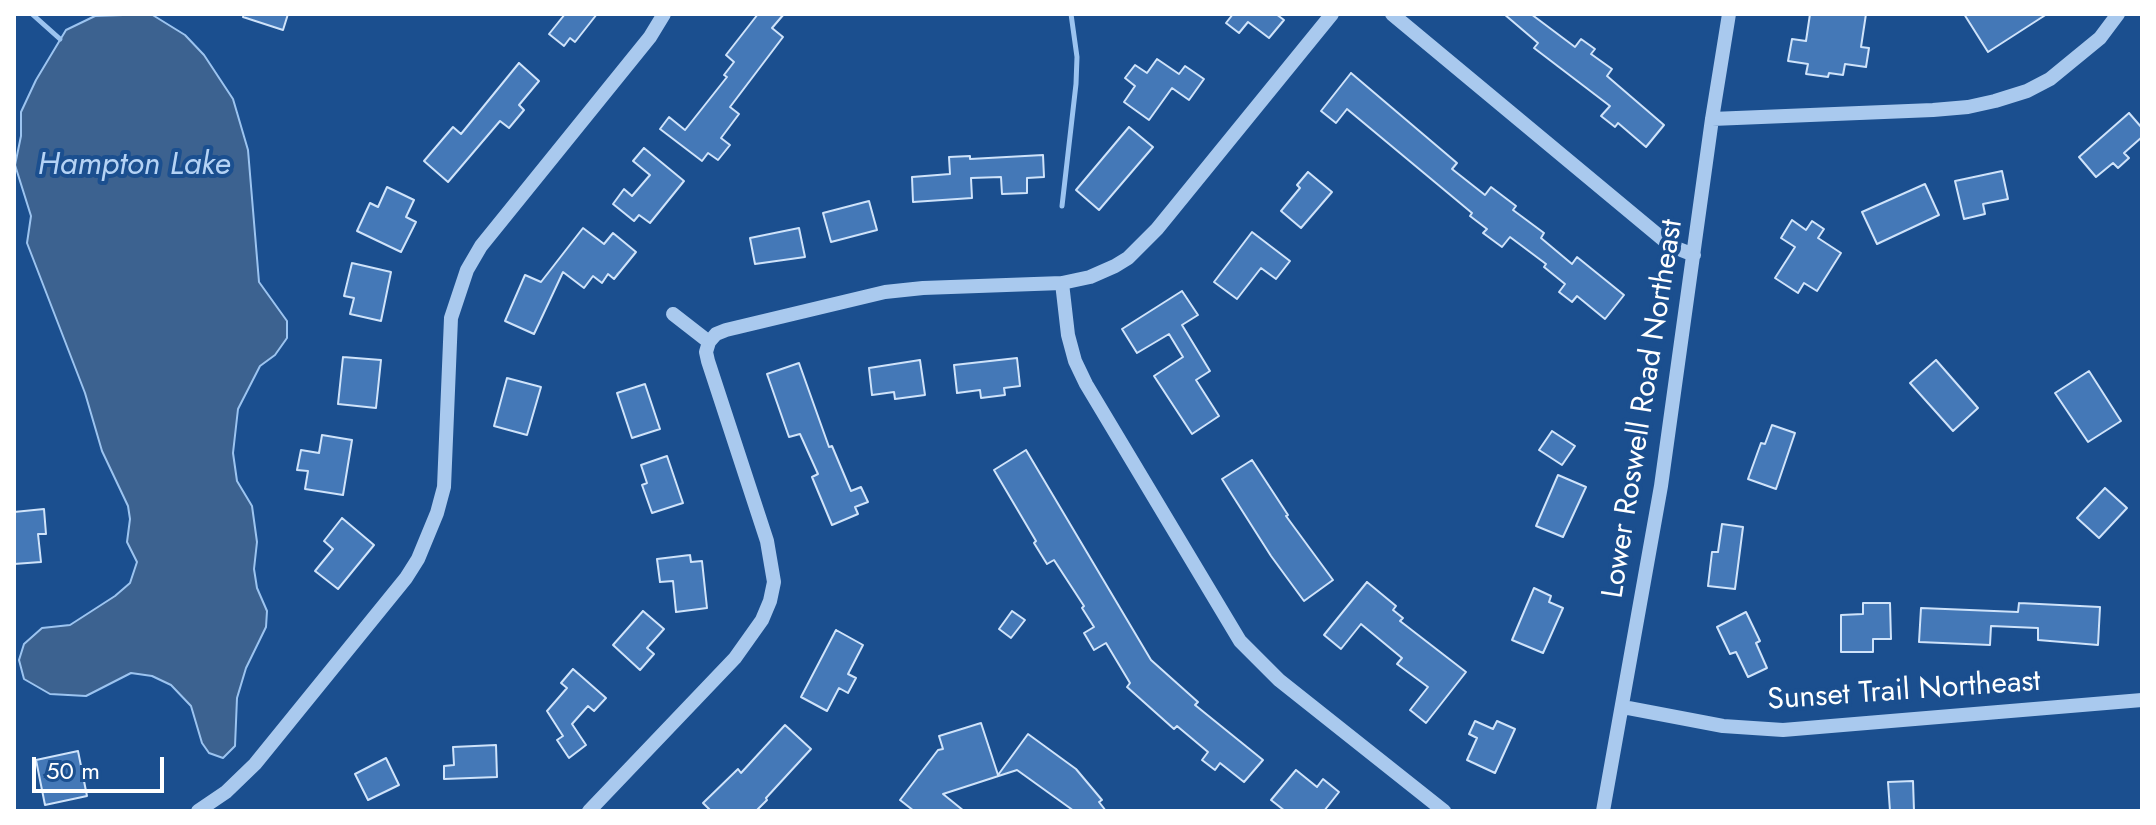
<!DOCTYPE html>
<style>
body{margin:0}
#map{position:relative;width:2156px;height:825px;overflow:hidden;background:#1b4f8f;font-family:Jost,sans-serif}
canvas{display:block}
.frame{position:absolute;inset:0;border:16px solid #fff;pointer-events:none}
.scale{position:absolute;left:32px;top:757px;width:132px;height:36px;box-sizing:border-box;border:4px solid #fff;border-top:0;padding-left:10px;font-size:24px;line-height:28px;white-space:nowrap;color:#fff;-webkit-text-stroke:6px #1b4f8f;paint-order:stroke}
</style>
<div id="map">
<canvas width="2156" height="825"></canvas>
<div class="frame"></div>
<div class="scale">50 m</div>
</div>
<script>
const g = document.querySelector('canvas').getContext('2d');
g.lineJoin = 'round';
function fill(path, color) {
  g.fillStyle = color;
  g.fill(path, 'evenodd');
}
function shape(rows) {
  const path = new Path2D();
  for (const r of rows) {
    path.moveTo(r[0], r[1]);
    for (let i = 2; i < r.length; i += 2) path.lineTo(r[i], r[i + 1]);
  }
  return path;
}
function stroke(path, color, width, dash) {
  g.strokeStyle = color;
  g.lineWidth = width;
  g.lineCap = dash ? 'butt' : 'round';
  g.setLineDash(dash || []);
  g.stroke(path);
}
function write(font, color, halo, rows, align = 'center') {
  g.font = font + ' Jost,sans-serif';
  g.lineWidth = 8;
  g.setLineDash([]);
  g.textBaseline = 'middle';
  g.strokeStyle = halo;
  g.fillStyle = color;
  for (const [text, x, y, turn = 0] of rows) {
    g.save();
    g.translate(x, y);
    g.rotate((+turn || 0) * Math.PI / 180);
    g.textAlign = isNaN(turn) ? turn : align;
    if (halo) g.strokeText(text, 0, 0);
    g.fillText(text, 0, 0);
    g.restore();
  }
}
const water = shape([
 [151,14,185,35,204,55,233,99,248,150,259,282,287,321,287,338,275,355,260,366,238,409,233,453,237,481,252,506,257,542,254,569,257,588,267,611,266,627,246,668,237,698,235,746,223,758,209,753,202,743,191,706,171,685,152,676,131,673,86,696,50,694,24,679,19,660,24,644,42,628,70,625,115,596,130,583,137,562,127,542,130,519,128,506,102,451,85,393,27,243,31,216,15,165,21,136,21,112,36,80,66,30,95,16,151,14]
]);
fill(water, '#3c6290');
stroke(water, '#9cc4f0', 2);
stroke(shape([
 [32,14,60,39],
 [1062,206,1076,84,1077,57,1071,14]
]), '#9cc4f0', 5);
const building = shape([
 [244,14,288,14,283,30,243,17,244,14],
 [565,14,597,14,575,42,570,38,564,46,549,34,565,14],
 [758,14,784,14,772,28,783,37,730,107,739,114,721,138,730,145,718,160,708,153,702,161,660,129,669,117,685,130,727,77,724,75,734,62,726,55,758,14],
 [1233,14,1276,14,1284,20,1269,38,1248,22,1239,33,1226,23,1233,14],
 [1504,14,1531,14,1575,47,1581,39,1595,49,1591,54,1612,69,1607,76,1664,125,1646,147,1618,123,1615,127,1601,116,1610,106,1534,48,1538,43,1504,14],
 [1810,14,1866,14,1861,47,1869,48,1866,67,1845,64,1843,75,1829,73,1828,77,1806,74,1808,64,1788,61,1792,39,1806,41,1810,14],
 [1964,14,2047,14,1988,52,1964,14],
 [1157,59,1179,74,1185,66,1204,79,1189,100,1172,88,1149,120,1124,102,1135,86,1125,78,1135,65,1147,73,1157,59],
 [519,63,539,81,519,105,524,110,509,128,500,121,448,182,424,161,453,127,461,134,519,63],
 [1351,73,1457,163,1452,169,1485,195,1491,187,1516,206,1513,210,1544,233,1541,238,1572,264,1577,257,1624,295,1605,319,1577,296,1572,302,1559,292,1565,284,1544,267,1546,264,1510,237,1502,247,1483,233,1487,229,1470,216,1472,213,1347,109,1336,123,1321,111,1351,73],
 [2129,113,2142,128,2142,137,2124,153,2129,158,2118,168,2113,163,2096,177,2079,157,2129,113],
 [1129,127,1153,147,1099,210,1076,190,1129,127],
 [644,148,684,181,650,223,639,215,634,221,613,204,624,189,632,196,650,175,633,161,644,148],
 [1043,155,1044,177,1027,178,1027,193,1002,194,1001,177,971,178,972,198,913,202,912,177,950,174,949,157,970,156,970,159,1043,155],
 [2002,171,2008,199,1983,204,1985,214,1964,219,1955,181,2002,171],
 [1308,172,1332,192,1301,228,1281,211,1300,188,1297,185,1308,172],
 [1925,184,1939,215,1877,244,1862,212,1925,184],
 [387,187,414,200,406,217,416,222,401,252,357,231,370,203,378,207,387,187],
 [869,201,877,230,831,242,823,213,869,201],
 [1792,220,1806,230,1812,221,1824,229,1818,238,1841,253,1817,291,1804,283,1798,293,1775,278,1795,247,1781,238,1792,220],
 [583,228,604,244,613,233,636,252,614,279,608,274,602,283,593,276,584,288,563,272,534,334,505,321,525,275,541,282,583,228],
 [799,228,805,257,755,264,750,238,799,228],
 [1252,232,1290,261,1276,279,1261,268,1237,299,1214,282,1252,232],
 [352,263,391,272,381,321,350,314,354,298,344,296,352,263],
 [1182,291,1198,315,1182,325,1210,371,1196,380,1219,416,1192,434,1154,376,1183,357,1169,334,1137,353,1122,329,1182,291],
 [343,357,381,360,376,408,338,404,343,357],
 [1017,358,1020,386,1004,388,1005,395,981,398,980,390,957,393,954,365,1017,358],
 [920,360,925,395,895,399,894,392,872,395,869,368,920,360],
 [1936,360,1978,408,1953,431,1910,383,1936,360],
 [799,363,829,447,832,446,851,491,861,487,868,502,855,507,858,514,832,525,812,477,818,474,800,434,789,437,767,374,799,363],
 [2089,371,2121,421,2088,442,2055,393,2089,371],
 [507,378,541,387,527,435,494,426,507,378],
 [645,384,660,429,632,438,617,393,645,384],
 [1772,425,1795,433,1776,489,1748,479,1761,443,1765,444,1772,425],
 [1552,431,1575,446,1562,465,1539,450,1552,431],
 [322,435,352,440,343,495,305,489,308,471,297,470,301,450,319,453,322,435],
 [1026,450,1151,660,1198,702,1195,705,1263,760,1244,782,1220,763,1215,770,1202,760,1208,752,1177,726,1174,729,1127,687,1130,683,1106,643,1094,650,1084,633,1094,627,1082,608,1084,606,1054,560,1047,564,1034,543,1036,541,994,470,1026,450],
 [667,456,683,503,652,513,642,485,647,483,641,465,667,456],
 [1252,460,1288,515,1286,516,1333,580,1304,601,1271,556,1222,479,1252,460],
 [1558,475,1586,487,1563,537,1536,526,1558,475],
 [2105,488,2127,508,2099,538,2077,518,2105,488],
 [44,509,46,534,38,534,41,562,14,564,14,512,44,509],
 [342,518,374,545,338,589,315,571,333,549,324,541,342,518],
 [1722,524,1743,527,1735,589,1708,586,1712,552,1718,552,1722,524],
 [690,555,691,562,702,561,707,608,676,612,673,581,660,582,657,559,690,555],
 [1367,582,1396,606,1393,610,1403,618,1400,621,1466,672,1426,723,1410,710,1428,687,1397,664,1402,658,1361,624,1341,649,1324,635,1367,582],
 [1534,588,1551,596,1549,602,1563,608,1543,653,1512,640,1534,588],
 [1863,603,1890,603,1891,639,1873,639,1873,652,1841,652,1841,615,1863,614,1863,603],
 [2019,603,2100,607,2098,645,2038,640,2038,628,1991,626,1990,645,1919,642,1921,608,2018,612,2019,603],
 [643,611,664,629,647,648,654,654,640,670,613,645,643,611],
 [1012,611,1025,620,1011,638,999,629,1012,611],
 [1746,612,1760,641,1756,643,1767,668,1748,677,1736,652,1730,654,1717,627,1746,612],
 [836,630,863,645,848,674,856,678,848,693,839,688,827,711,801,697,836,630],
 [573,669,606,698,594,711,588,706,572,724,586,745,569,758,557,740,563,736,547,711,567,688,561,683,573,669],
 [1475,721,1493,729,1497,721,1515,729,1495,773,1467,760,1477,738,1469,734,1475,721],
 [981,723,998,775,1028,734,1076,769,1102,800,1099,802,1106,811,1074,811,1017,770,943,794,964,811,914,811,900,800,938,750,943,749,939,736,981,723],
 [785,725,811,749,766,798,767,800,756,811,711,811,703,803,738,769,741,773,785,725],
 [496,745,497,777,444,779,444,766,454,765,453,747,496,745],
 [78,751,87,796,45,805,36,760,78,751],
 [386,758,399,785,368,800,355,774,386,758],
 [1296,770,1317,787,1323,779,1339,792,1324,811,1285,811,1271,800,1296,770],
 [1913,781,1914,811,1890,811,1888,782,1913,781]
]);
fill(building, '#4478b7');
stroke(building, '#cfe3fa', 2);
stroke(shape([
 [1392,14,1671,246,1694,255],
 [1712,119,1933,110,1968,107,1995,101,2027,91,2050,79,2100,38,2118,14],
 [1062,283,1068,335,1075,361,1086,384,1240,641,1279,680,1444,811],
 [673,314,709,342],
 [709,342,716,334,726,330,885,292,923,288,1062,283,1090,277,1115,266,1128,258,1157,229,1332,14],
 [1623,707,1723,726,1783,730,2142,700],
 [198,811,226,792,255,764,406,578,418,559,437,513,444,487,451,318,467,270,481,246,650,37,664,14],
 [589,811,735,658,762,620,770,601,774,582,767,541,708,361,706,352,709,342],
 [1603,811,1661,486,1712,119,1729,14]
]), '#a9c9ee', 14);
write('30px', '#fff', '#1b4f8f', [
 ["Lower Roswell Road Northeast",1644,409,-81],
 ["Sunset Trail Northeast",1904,692,-4]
]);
write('italic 32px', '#b5d3f5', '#1b4f8f', [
 ["Hampton Lake",134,166]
]);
</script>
